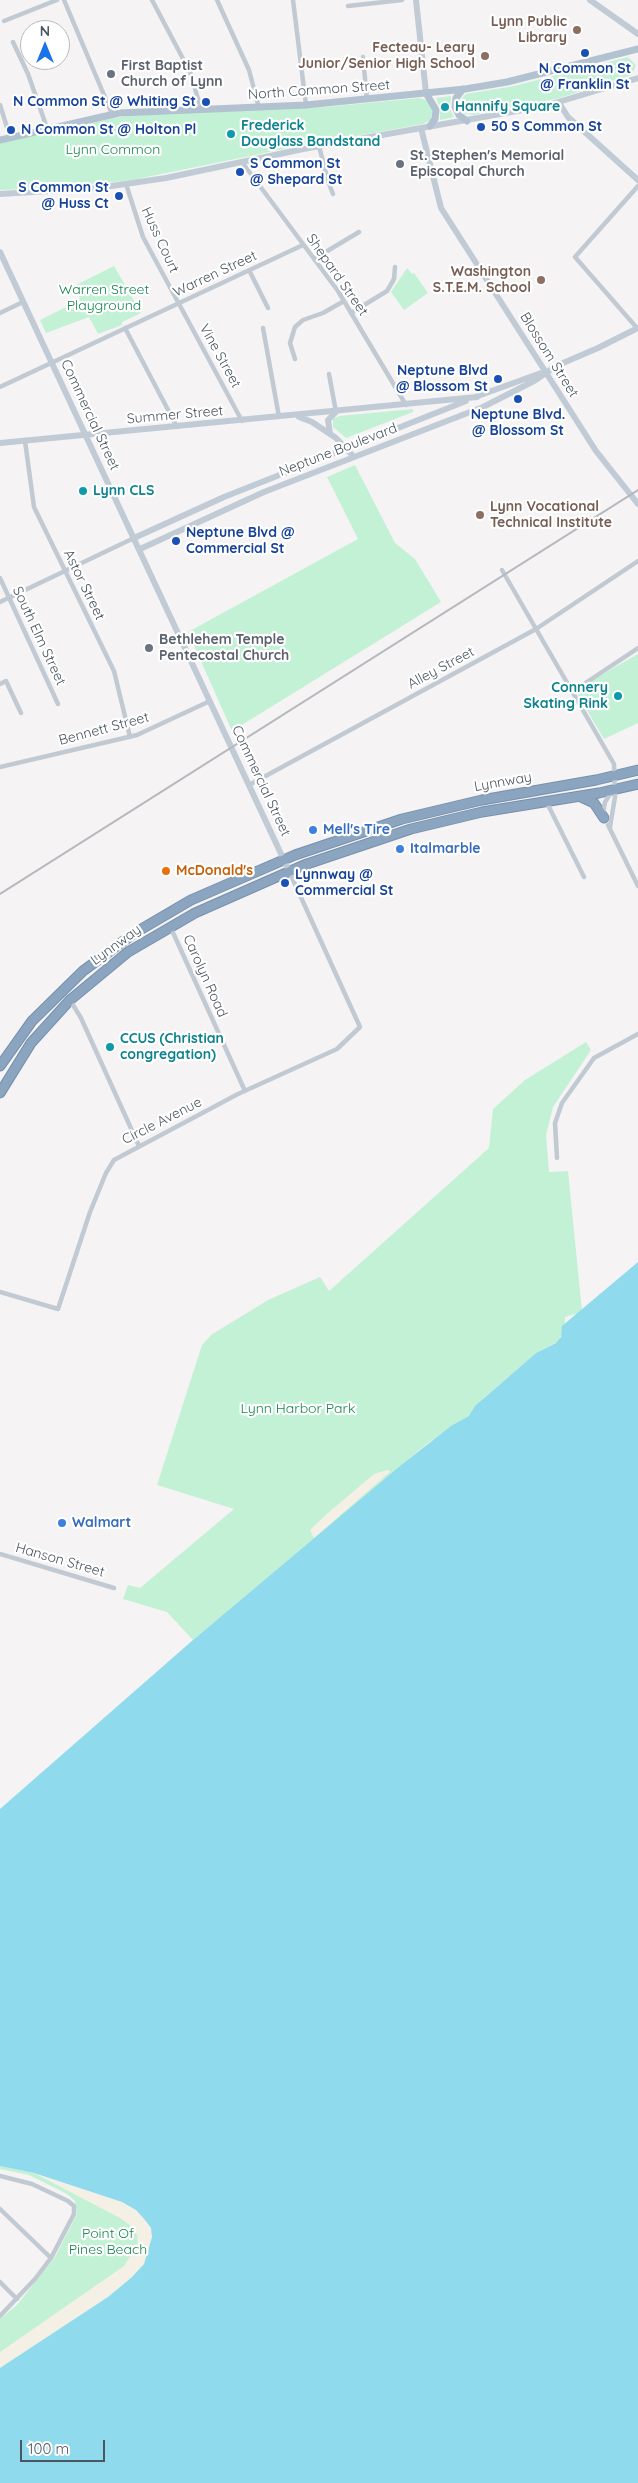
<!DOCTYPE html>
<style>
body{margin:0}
#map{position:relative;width:638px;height:2483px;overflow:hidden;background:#f5f3f3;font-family:Quicksand,sans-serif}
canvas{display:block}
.north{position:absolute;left:20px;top:20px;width:50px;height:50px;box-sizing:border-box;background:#fff;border:1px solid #b7bbc0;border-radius:50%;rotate:0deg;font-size:14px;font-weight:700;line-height:20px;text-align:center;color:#4a5661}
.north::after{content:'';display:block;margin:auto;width:18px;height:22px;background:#1a73e8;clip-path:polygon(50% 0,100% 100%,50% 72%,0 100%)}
.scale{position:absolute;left:20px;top:2440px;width:85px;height:22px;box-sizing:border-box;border:2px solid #4a5661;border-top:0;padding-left:6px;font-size:15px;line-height:18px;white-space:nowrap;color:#4a5661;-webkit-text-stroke:4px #fff;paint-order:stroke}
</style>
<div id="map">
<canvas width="638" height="2483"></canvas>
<div class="north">N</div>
<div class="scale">100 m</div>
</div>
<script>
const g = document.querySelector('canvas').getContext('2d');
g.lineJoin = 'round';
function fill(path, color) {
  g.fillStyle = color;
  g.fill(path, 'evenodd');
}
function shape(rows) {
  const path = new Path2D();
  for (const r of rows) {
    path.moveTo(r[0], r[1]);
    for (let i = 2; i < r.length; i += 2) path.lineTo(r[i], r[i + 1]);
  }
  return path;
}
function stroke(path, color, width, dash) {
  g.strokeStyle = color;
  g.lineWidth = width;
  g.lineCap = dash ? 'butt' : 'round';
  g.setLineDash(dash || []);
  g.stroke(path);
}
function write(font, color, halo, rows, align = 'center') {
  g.font = font + ' Quicksand,sans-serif';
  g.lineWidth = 4.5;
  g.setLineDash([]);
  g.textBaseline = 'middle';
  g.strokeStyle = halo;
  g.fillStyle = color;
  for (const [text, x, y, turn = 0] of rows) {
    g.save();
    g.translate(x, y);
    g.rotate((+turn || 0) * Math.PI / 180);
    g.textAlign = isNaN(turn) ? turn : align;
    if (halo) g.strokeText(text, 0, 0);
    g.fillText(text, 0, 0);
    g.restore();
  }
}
fill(shape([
 [628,57,636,65,632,75,556,99,473,115,465,114,460,107,461,99,466,94,514,86],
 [451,96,450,109,454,117,440,120,440,108,436,98],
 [420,98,428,101,433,108,431,120,423,124,284,149,132,180,60,188,0,190,0,143,39,133,112,118,136,115,326,107],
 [114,266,141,313,122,322,122,325,98,334,89,317,46,333,40,320,80,300,76,285],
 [407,268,412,274,414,273,428,293,404,310,391,292],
 [413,409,413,412,346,438,333,427,333,419,339,416],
 [355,465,395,543,415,559,441,602,232,731,188,632,358,539,327,477],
 [638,654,638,723,604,739,575,690],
 [586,1042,591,1050,553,1107,546,1135,549,1172,568,1171,582,1311,576,1316,575,1314,565,1317,565,1324,559,1341,536,1353,485,1397,469,1416,428,1443,193,1640,167,1612,123,1599,128,1585,140,1588,234,1509,157,1485,202,1345,211,1335,268,1300,320,1277,329,1291,489,1148,493,1109,525,1080],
 [0,2166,34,2173,151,2228,108,2297,0,2368,0,2319,17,2305,55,2257,77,2214,75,2201,67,2194,29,2175,0,2169]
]), '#c3f1d5');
fill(shape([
 [387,1470,391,1471,314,1538,310,1530,328,1513,374,1474],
 [34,2173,122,2202,136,2210,145,2220,151,2228,152,2237,144,2264,132,2277,108,2297,0,2368,0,2352,124,2266,138,2244,137,2235,131,2226,120,2218]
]), '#f5f0e5');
fill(shape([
 [638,1262,638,2483,0,2483,0,2368,108,2297,132,2277,144,2264,152,2237,151,2228,145,2220,136,2210,122,2202,34,2173,0,2166,0,1809,193,1640,400,1466,451,1426,469,1416,475,1406,536,1353,556,1343,561,1337,562,1326]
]), '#90daee');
const highway = shape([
 [581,797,594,803,604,818],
 [0,1066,32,1021,83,971,133,934,191,900,295,855,402,819,482,800,596,780,638,770],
 [0,1093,31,1043,70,1000,128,952,195,913,304,865,411,829,482,812,599,793,638,784]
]);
stroke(highway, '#7690ad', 11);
stroke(shape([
 [64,0,112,114],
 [152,0,190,72,201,109],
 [217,0,249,70,259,108],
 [293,0,306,105],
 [348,6,402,0],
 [4,21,57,0],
 [13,42,28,74,47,128],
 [363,57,367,100],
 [0,105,10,137],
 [319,146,328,181,333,194],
 [242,162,338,291,406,405],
 [126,184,143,237,242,421],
 [314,259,359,232],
 [249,270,268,308],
 [0,313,23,302],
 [351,313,387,291,394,279,395,267],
 [125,328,177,427],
 [263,328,279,417],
 [637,328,575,257,638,186],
 [295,359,290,343,295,327,303,320,323,313,344,301],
 [329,374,336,412],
 [0,387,303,245],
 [25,441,34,507,114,671,130,737],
 [502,570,614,764,615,797,610,827],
 [0,578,58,704],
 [0,602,134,538],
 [0,684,6,681,21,713],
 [572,692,638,648],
 [0,767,137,735,210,701],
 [249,785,536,629,638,561],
 [546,801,584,877],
 [603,813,605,802,612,791],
 [608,825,638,886],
 [170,926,245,1091],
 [70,1000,81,1018,139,1146],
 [557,1158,555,1123,562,1103,594,1058,638,1034],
 [0,1292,58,1309,90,1212,106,1173,114,1160,238,1094,337,1049,360,1027,289,871],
 [0,1554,114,1588],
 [0,2176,32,2184,68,2201,74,2206,74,2214,51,2258,35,2279,0,2316],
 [0,2209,51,2258],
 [0,2282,17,2299]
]), '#c1cad2', 4.5);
stroke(shape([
 [416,0,426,93],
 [590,0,638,34],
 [559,103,568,117,638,180],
 [421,128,441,208,596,451,638,504],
 [0,194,98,188,166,178,303,149,545,106,638,78],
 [0,252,289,871],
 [475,397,541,373],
 [299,417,312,422,336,438,354,457],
 [330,434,328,420,336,412],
 [0,443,477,397],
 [134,538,224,497,466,401],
 [140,549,264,492,483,407,534,381,556,366,598,348,638,328]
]), '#c1cbd6', 6);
stroke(shape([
 [463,89,456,98,455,107,459,115,467,121],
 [426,93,436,110,435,119,430,126],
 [0,140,119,113,306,105,465,89,507,82,638,49]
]), '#b3c2d1', 7);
stroke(highway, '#8ba5c1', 9);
stroke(shape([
 [0,894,638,490]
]), '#b5b8bd', 2);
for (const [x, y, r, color] of [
 [577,30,5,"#8d6e63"],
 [585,53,5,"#1a4fb4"],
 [485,56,5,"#8d6e63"],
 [111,74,5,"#6b7280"],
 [206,102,5,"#1a4fb4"],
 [445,107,5,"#0f9aa8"],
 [481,127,5,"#1a4fb4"],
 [11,130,5,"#1a4fb4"],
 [231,134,5,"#0f9aa8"],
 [400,164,5,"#6b7280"],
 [240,172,5,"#1a4fb4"],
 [119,196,5,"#1a4fb4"],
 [541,280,5,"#8d6e63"],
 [498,379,5,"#1a4fb4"],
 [518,399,5,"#1a4fb4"],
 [83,491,5,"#0f9aa8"],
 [480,515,5,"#8d6e63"],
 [176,541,5,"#1a4fb4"],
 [149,648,5,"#6b7280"],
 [618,696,5,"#0f9aa8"],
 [313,830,5,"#3f7fe0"],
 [400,849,5,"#3f7fe0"],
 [166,871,5,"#e8710a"],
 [285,883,5,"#1a4fb4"],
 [110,1047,5,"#0f9aa8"],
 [62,1523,5,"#3f7fe0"]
]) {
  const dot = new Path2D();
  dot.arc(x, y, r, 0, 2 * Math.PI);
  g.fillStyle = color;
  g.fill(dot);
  stroke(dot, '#fff', 2);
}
write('bold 14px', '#785e54', '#fff', [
 ["Lynn Public",567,22],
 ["Library",567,38],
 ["Fecteau- Leary",475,48],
 ["Junior/Senior High School",475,64],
 ["Washington",531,272],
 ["S.T.E.M. School",531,288],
 ["Lynn Vocational",490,507,"left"],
 ["Technical Institute",490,523,"left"]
], 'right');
write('bold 14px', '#5b616d', '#fff', [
 ["First Baptist",121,66],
 ["Church of Lynn",121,82],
 ["St. Stephen's Memorial",410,156],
 ["Episcopal Church",410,172],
 ["Bethlehem Temple",159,640],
 ["Pentecostal Church",159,656]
], 'left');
write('bold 14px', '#164399', '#fff', [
 ["N Common St",585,69,"center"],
 ["@ Franklin St",585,85,"center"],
 ["N Common St @ Whiting St",196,102,"right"],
 ["50 S Common St",491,127],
 ["N Common St @ Holton Pl",21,130],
 ["S Common St",250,164],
 ["@ Shepard St",250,180],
 ["S Common St",109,188,"right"],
 ["@ Huss Ct",109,204,"right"],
 ["Neptune Blvd",488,371,"right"],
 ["@ Blossom St",488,387,"right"],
 ["Neptune Blvd.",518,415,"center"],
 ["@ Blossom St",518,431,"center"],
 ["Neptune Blvd @",186,533],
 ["Commercial St",186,549],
 ["Lynnway @",295,875],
 ["Commercial St",295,891]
], 'left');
write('14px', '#4a5661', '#fff', [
 ["North Common Street",319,90,-4],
 ["Huss Court",160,240,65],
 ["Warren Street",215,274,-25],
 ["Shepard Street",337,275,55],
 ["Blossom Street",549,355,58],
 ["Vine Street",220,356,61],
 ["Commercial Street",90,415,65],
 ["Summer Street",175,415,-5],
 ["Neptune Boulevard",338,450,-21],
 ["Astor Street",84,585,64],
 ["South Elm Street",39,636,65],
 ["Alley Street",441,668,-28],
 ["Bennett Street",104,729,-15],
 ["Commercial Street",261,781,65],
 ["Lynnway",503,782,-10],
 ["Lynnway",116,945,-36],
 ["Carolyn Road",205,976,66],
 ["Circle Avenue",162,1121,-27],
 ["Hanson Street",60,1560,16]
]);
write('bold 14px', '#0d838f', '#fff', [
 ["Hannify Square",455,107],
 ["Frederick",241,126],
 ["Douglass Bandstand",241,142],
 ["Lynn CLS",93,491],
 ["Connery",608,688,"right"],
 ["Skating Rink",608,704,"right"],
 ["CCUS (Christian",120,1039],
 ["congregation)",120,1055]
], 'left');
write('14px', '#17864f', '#fff', [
 ["Lynn Common",113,150],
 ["Warren Street",104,290],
 ["Playground",104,306],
 ["Lynn Harbor Park",298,1409],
 ["Point Of",108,2234],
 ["Pines Beach",108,2250]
]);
write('bold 14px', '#366cbe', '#fff', [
 ["Mell's Tire",323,830],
 ["Italmarble",410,849],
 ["Walmart",72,1523]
], 'left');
write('bold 14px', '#c56008', '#fff', [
 ["McDonald's",176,871]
], 'left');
</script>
